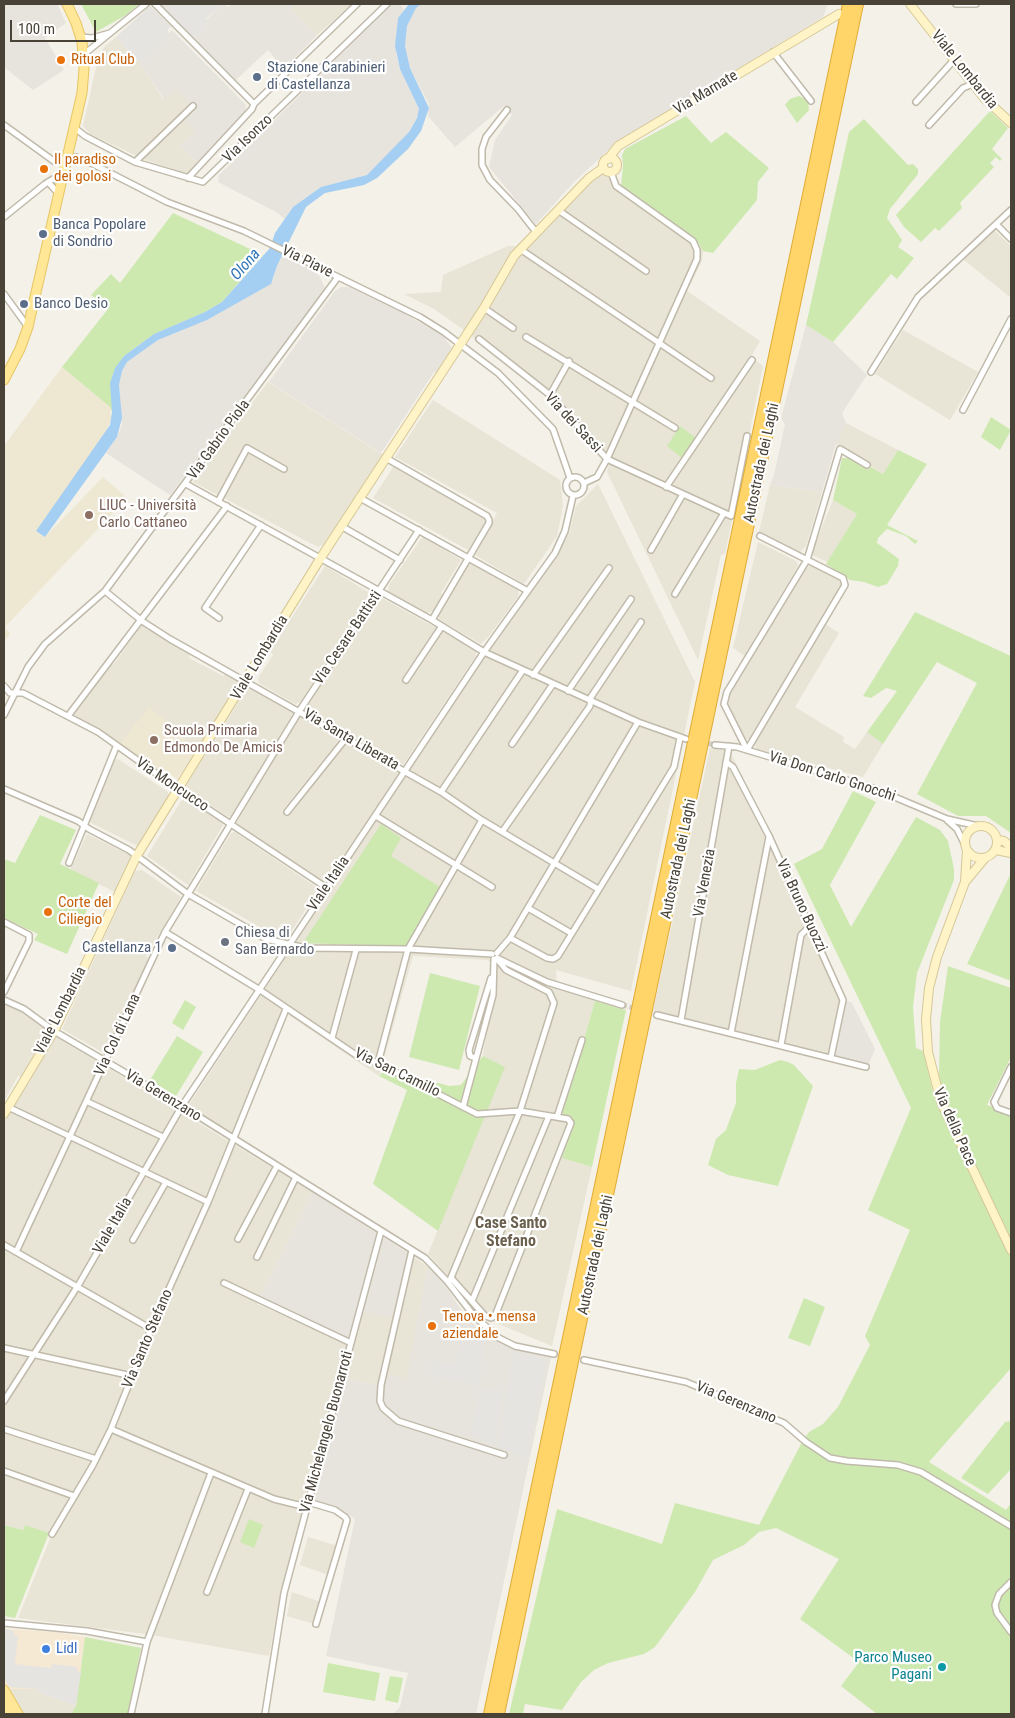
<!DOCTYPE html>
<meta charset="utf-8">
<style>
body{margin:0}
#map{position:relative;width:1015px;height:1718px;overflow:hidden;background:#f4f1e8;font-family:"Roboto Condensed",sans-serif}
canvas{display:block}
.frame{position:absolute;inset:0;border:5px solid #484237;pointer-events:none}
.scale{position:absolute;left:10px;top:20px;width:86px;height:22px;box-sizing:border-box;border:2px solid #484237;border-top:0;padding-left:6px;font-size:15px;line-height:18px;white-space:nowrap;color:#484237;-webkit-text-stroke:4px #fff;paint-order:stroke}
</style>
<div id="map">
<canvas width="1015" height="1718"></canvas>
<div class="frame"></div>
<div class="scale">100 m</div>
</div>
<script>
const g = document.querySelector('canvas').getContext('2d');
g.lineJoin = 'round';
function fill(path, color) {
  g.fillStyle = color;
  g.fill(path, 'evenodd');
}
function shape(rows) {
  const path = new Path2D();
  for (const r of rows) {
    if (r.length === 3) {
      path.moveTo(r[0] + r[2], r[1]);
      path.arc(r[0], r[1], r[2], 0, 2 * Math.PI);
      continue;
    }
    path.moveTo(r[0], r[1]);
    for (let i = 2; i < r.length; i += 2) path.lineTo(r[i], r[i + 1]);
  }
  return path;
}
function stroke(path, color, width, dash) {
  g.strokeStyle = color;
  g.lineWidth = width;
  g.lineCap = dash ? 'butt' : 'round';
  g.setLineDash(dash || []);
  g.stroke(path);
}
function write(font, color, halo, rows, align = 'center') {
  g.font = font + ' "Roboto Condensed",sans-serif';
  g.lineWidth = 4.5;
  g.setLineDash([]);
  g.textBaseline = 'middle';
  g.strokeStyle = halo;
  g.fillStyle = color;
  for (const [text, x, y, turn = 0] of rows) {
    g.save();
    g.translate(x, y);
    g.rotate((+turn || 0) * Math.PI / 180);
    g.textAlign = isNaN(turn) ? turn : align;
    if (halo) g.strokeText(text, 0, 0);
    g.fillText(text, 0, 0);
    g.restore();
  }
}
fill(shape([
 [296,4,352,4,317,35,291,9],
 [116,37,140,63,163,99,177,88,195,110,195,131,180,145,198,163,187,174,143,159,90,134,83,126,98,58,104,47],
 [596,169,696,239,703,251,702,261,687,291,760,341,751,357,763,366,725,554,721,555,698,660,607,472,609,465,548,396,464,330,434,309,404,294,441,292,443,275,508,246,516,246,586,176],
 [994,230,1011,246,1011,298,963,259],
 [903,330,978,372,950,420,875,374],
 [268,382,385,456,323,545,318,547,193,482],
 [433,400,560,480,563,506,557,536,524,584,475,555,497,513,395,457],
 [846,423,898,450,883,474,836,444],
 [394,466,486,517,487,522,468,550,373,498],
 [598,484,695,682,631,991,556,970,557,988,595,1001,562,1114,570,1115,575,1124,562,1158,592,1167,552,1346,489,1320,428,1254,504,1067,483,1056,495,964,487,960,413,956,379,1076,287,1014,238,1136,188,1106,485,655,557,555,570,531,576,506],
 [770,485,822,492,806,546,800,552,759,532],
 [833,500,857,514,828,562,814,556,812,552],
 [423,536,461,560,441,593,443,596,433,612,425,613,388,592,389,585],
 [758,542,796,561,798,566,745,656,733,648],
 [470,563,472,563,517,588,519,595,490,635,481,644,439,619,438,616],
 [811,564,840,579,842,584,751,739,743,740,727,703,728,695,805,570],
 [325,566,373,595,300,702,295,704,259,683,258,678,273,655,270,651],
 [380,597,476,650,476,656,403,765,305,709],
 [825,624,839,633,795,707,844,737,843,742,855,749,867,732,883,744,863,777,758,750,754,745],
 [144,625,190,654,189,658,223,676,225,674,240,682,197,749,167,726,169,723,119,744,74,715,87,692,110,662,113,665,119,657,141,626],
 [250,687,294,712,232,816,228,817,188,790,186,786,247,688],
 [300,715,342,737,281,812,288,817,347,740,400,772,342,861,339,858,326,878,322,880,238,826,237,822],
 [710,748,730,751,845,1000,832,1061,731,1037,653,1011],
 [118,759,168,792,168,797,138,846,91,823,90,821,114,760],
 [183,798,224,823,188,885,147,856],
 [235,832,319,889,291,932,281,924,274,935,196,891,231,833],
 [87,834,130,855,131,859,115,892,70,870],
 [142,870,181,897,146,956,149,959,125,1009,128,1010,108,1052,104,1053,62,1029,135,871],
 [4,1004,25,1013,49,1029,21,1077,18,1076,4,1101],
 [54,1035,312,1192,257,1304,348,1344,305,1499,297,1501,275,1497,137,1436,134,1442,272,1502,304,1509,281,1590,269,1656,145,1634,18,1618,52,1534,25,1525,23,1530,4,1525,4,1122],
 [408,1253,428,1267,406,1380,383,1386,345,1378,363,1311,392,1317],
 [308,1537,338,1546,329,1575,300,1565],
 [292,1592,321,1602,314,1624,287,1616],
 [7,1689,39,1689,39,1693,76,1706,71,1714,21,1714]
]), '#e8e4d6');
fill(shape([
 [4,1629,55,1632,85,1637,76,1706,39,1693,38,1689,7,1689,4,1682]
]), '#f6e9d3');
fill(shape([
 [4,4,57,4,66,23,45,38,64,70,33,90,4,67],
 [223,4,228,7,232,4,296,4,291,9,317,35,284,69,268,50,236,80,194,38,206,28,206,20],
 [392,4,400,4,404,10,398,18,397,28,396,54,400,69,420,111,409,132,396,146,367,175,321,187,293,207,284,219,278,213,218,182,219,175],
 [421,4,828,4,823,17,617,142,573,183,536,224,489,167,495,140,512,115,504,106,455,147,428,116,429,104,410,68,405,46,407,26,416,8],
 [172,30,246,105,245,112,198,163,180,145,195,131,185,119,195,110,177,89,164,99,140,63],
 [283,256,318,273,325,288,322,294,170,495,106,453,117,437,122,425,119,385,122,371,127,362,158,340,207,320,262,289,273,280,277,266],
 [341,287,348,287,403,313,443,336,452,348,438,374,434,372,381,453,269,382,335,291],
 [806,325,833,342,867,375,842,413,846,423,835,447,822,492,770,485,774,475,785,424,781,418],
 [845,1000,852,1003,875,1049,868,1066,834,1055],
 [312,1192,408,1253,392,1318,363,1311,355,1341,260,1298],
 [428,1267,440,1278,466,1317,481,1331,502,1344,551,1357,476,1714,393,1714,400,1707,408,1673,326,1656,355,1519,336,1506,311,1500,345,1378,382,1386,385,1374,406,1379]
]), '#e7e3dd');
fill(shape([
 [62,367,110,407,111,419,105,434,36,531,45,537,103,477,127,498,5,627,10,634,4,642,4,446],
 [149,707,170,723,167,726,197,749,177,779,165,770,160,772,119,744]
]), '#eee7d2');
fill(shape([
 [81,4,139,4,126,15,96,32],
 [799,96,808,100,809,110,797,123,785,105,790,99],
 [990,111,1008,128,992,149,1002,159,1000,161,996,157,990,163,994,167,960,203,962,208,939,231,935,228,921,242,904,227,896,215],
 [686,116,711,143,726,132,769,168,758,182,757,200,713,253,703,251,696,239,621,187,623,165,622,155,625,149],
 [864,119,908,165,913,164,918,169,918,174,890,209,887,218,902,240,898,247,914,258,897,279,891,274,833,342,806,325,849,132],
 [173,213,263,255,222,302,205,312,154,334,124,356,112,376,112,412,110,407,62,367,108,309,91,295,111,274,120,283],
 [991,417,1011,430,1000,450,981,437],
 [680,426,696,438,682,458,667,446],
 [898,450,927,464,887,525,918,541,915,544,906,536,887,529,878,538,877,543,899,559,898,566,887,584,878,587,864,582,850,580,826,564,857,514,833,500,842,458,848,458,868,470,871,467,883,474],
 [915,612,1011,656,1011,833,986,816,958,816,917,794,977,683,937,662,883,744,867,732,897,691,886,688,871,698,863,696],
 [853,791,876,802,830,885,851,927,916,817,940,830,948,841,954,869,954,880,917,973,913,1007,916,1048,923,1051,934,1097,942,1093,939,1074,940,1022,948,966,1011,988,1011,1057,987,1105,1011,1113,1011,1368,929,1462,1006,1510,1011,1503,1011,1714,877,1714,841,1686,859,1662,800,1619,839,1559,776,1528,759,1532,744,1545,713,1560,695,1592,655,1647,644,1654,608,1663,594,1670,581,1682,562,1710,525,1704,523,1714,509,1714,557,1509,662,1544,675,1503,759,1525,802,1442,809,1432,823,1424,838,1407,870,1345,865,1336,910,1230,868,1210,911,1108,794,864,822,849],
 [40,815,76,830,60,864,99,883,67,954,34,940,38,934,4,918,4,859,15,863],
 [381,824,401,838,391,856,440,887,406,946,303,943],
 [1011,873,1011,981,967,964],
 [430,973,480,986,459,1070,409,1057],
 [185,1000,196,1007,183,1030,172,1023],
 [595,1001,626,1010,592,1167,562,1158,574,1124,570,1115,562,1115],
 [177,1036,203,1052,176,1096,150,1080],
 [483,1056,505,1067,438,1231,373,1184,407,1090,379,1076,386,1068,449,1086,461,1085],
 [780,1060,788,1062,794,1065,813,1086,778,1186,728,1175,708,1165,716,1139,726,1130,736,1103,736,1083,739,1069,755,1070],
 [804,1298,825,1307,810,1346,788,1338],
 [1011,1421,1011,1469,988,1494,961,1478,1005,1422],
 [249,1519,263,1525,254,1548,240,1542],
 [4,1525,23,1530,25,1525,49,1533,15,1618,4,1616],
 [85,1637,141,1648,128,1714,71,1714,76,1706],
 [328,1663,380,1673,375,1701,323,1692],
 [390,1676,403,1678,398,1703,385,1700]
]), '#cde9b0');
fill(shape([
 [160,4,159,4,223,4,206,19,206,28,194,38],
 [150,6,171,26,168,29,169,35,140,63,116,37],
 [461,1329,484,1340,479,1385,430,1376,432,1361,456,1364],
 [514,1352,546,1360,527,1458,497,1446],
 [480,1388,503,1392,495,1444,471,1435],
 [4,1628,14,1631,14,1635,18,1636,15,1664,51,1668,52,1664,77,1667,77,1671,81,1672,76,1706,39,1693,38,1689,9,1687,4,1677]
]), '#e6e4e0');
fill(shape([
 [409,4,421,4,416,8,407,26,405,46,410,68,429,108,421,131,408,149,377,178,364,185,325,193,306,207,277,266,271,284,207,320,158,340,127,362,122,371,119,385,122,418,117,437,45,537,36,531,110,425,112,412,110,383,115,368,124,356,154,334,205,312,222,302,270,248,275,233,293,207,321,187,367,175,409,132,417,118,419,109,400,69,395,46,398,18]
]), '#a4cef2');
stroke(shape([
 [686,739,715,745],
 [622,1005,637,1009]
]), '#d2cec5', 5, [5, 2.5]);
const street = shape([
 [155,4,254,104],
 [956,4,976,4],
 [81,37,92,38,110,33],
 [773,52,811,101],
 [83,55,146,4],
 [916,102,954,60],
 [507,110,486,137,482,149,482,165,490,180,518,209,536,232],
 [4,125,55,162,76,157,85,160,167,202,244,231,420,317,444,332,498,373,553,429,570,478],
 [929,125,963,88,973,84],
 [75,128,85,136,135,162,203,182,387,4],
 [135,162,193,106],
 [188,178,252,109,254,104,357,4],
 [48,182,59,194],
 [558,210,646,271],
 [4,217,45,184,53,179,63,180],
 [996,224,1011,239],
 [520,249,711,378],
 [4,294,28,327],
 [484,308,513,328],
 [526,337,675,428],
 [479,339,550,395,607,459,731,516,747,436],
 [871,372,918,297,1011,210],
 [550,395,569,361],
 [963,410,1011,319],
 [386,458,487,516,489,520,489,523,432,620],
 [575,486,9],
 [584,483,597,477,607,459,697,259,697,250,693,241,616,186,611,172],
 [186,484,432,620,484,652,638,722,686,739],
 [666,487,752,360],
 [360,498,526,590],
 [218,502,247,448,284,469],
 [341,526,400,560],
 [651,550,683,494],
 [105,591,142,621,170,639,441,792,482,820,598,889],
 [675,594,724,513],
 [219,618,205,608,261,525],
 [533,675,609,568],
 [406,680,442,626],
 [4,686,10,693,23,693,98,732,178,789,327,888],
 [568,691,631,599],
 [4,715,28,667,45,644,105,591,338,277],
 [68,716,227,506],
 [512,744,553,684],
 [715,745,737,747,873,788,947,819,978,826],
 [747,750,724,704,727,692,807,560,840,449,867,465],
 [747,750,845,585,843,578,760,536],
 [726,762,733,767,769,836,843,1000,831,1057],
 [4,789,78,821,89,829,129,850,188,894,266,939,305,948,408,949,492,954],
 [441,792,523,670],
 [287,812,347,737],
 [376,816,492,887],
 [947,820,957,829,965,845],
 [502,832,590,706,591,697,641,622],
 [69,863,116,747],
 [528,908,571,933],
 [4,922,29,935,29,941,4,992],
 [165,932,260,990,359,1057,378,1063,477,1114,520,1111,568,1119,571,1123,495,1316,491,1318,485,1316,452,1279],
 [510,938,547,958,553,959,558,956,674,767,680,738],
 [497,953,510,938,638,722],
 [497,958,547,982,622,1005],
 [4,1000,24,1009,54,1031,182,1106,425,1258,447,1281,474,1316,499,1338,515,1346,554,1354],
 [657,1015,866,1067],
 [681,1020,729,746],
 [731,1033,769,837],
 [332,1038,356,950],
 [781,1045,801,935,810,926],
 [475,1058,470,1056,469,1050,491,978],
 [378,1063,408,949,482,820],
 [1011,1067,994,1102,997,1108,1011,1113],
 [88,1102,163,1137],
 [8,1107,208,1202],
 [463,1107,493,995,494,959],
 [557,1117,582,1040],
 [238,1239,277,1166],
 [133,1240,166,1182],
 [4,1245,151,1329],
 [412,1250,381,1385,380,1401,383,1408,398,1421,504,1455],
 [16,1252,165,932,300,710,419,530],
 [257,1257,295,1179],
 [450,1280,520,1111,554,1003,549,992,506,970,497,959],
 [224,1283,351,1343],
 [472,1301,549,1116],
 [4,1348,132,1376],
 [584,1360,686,1382,784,1423,806,1442,830,1458,847,1461,898,1465,921,1472,1011,1526],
 [4,1401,79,1284,182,1106,484,652,555,553,565,531,573,496],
 [4,1429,96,1459],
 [111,1429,274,1499,298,1505,308,1502,335,1510,345,1517,347,1520,316,1624],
 [4,1471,74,1496],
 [52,1534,93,1465,111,1429,151,1329,208,1202,286,1009],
 [1011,1582,999,1594,995,1605,997,1613,1011,1632],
 [207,1592,248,1489],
 [4,1623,87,1631,147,1642],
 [131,1714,147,1642,211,1473],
 [265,1714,284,1593,381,1231]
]);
const secondary = shape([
 [910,4,984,98,1011,123],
 [610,165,7],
 [608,159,618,146,839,14],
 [981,842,16],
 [998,840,1004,841,1011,847],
 [967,850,965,882,937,957,929,988,926,1019,928,1052,941,1102,1011,1250],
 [996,850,1011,853],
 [965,882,985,858],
 [4,1114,54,1031,136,857,320,559,484,308,514,256,589,178,603,168]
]);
const primary = shape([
 [4,380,20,349,28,327,82,93,84,69,82,42,76,23,67,4],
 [4,1690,18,1714],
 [4,1701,10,1714]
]);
const highway = shape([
 [489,1714,848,4],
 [499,1714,858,4]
]);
stroke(street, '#c0baaa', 8);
stroke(secondary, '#d5c797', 10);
stroke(primary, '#e6c664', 11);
stroke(highway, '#e1ab36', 12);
stroke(street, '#fff', 5);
stroke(secondary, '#fff4c8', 8);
stroke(primary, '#ffe797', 9);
stroke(highway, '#ffd569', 10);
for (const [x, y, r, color] of [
 [61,60,5,"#e8710a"],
 [257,77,5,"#5c6f8a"],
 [44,169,5,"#e8710a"],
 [43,234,5,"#5c6f8a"],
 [24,304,5,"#5c6f8a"],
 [89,515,5,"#8d6e63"],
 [154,740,5,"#8d6e63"],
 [48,912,5,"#e8710a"],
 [225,942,5,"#6b7280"],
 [172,948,5,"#5c6f8a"],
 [432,1326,5,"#e8710a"],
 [46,1649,5,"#3f7fe0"],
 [942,1667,5,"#0f9aa8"]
]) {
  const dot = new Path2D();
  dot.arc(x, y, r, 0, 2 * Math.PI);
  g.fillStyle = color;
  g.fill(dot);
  stroke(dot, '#fff', 2);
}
write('15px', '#c56008', '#fff', [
 ["Ritual Club",71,60],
 ["Il paradiso",54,160],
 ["dei golosi",54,177],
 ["Corte del",58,903],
 ["Ciliegio",58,920],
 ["Tenova • mensa",442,1317],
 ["aziendale",442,1334]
], 'left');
write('15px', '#4e5e75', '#fff', [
 ["Stazione Carabinieri",267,68],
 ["di Castellanza",267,85],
 ["Banca Popolare",53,225],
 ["di Sondrio",53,242],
 ["Banco Desio",34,304],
 ["Castellanza 1",162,948,"right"]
], 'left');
write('15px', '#484237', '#fff', [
 ["Viale Lombardia",964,70,51],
 ["Via Marnate",706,93,-31],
 ["Via Isonzo",248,139,-44],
 ["Via Piave",307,262,26],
 ["Via dei Sassi",573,423,47],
 ["Via Gabrio Piola",219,440,-54],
 ["Autostrada dei Laghi",762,463,-78],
 ["Via Cesare Battisti",348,638,-56],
 ["Viale Lombardia",260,658,-59],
 ["Via Santa Liberata",351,740,30],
 ["Via Don Carlo Gnocchi",832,777,18],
 ["Via Moncucco",172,785,34],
 ["Autostrada dei Laghi",679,859,-78],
 ["Via Venezia",705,883,-80],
 ["Viale Italia",329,884,-56],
 ["Via Bruno Buozzi",801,906,65],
 ["Viale Lombardia",61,1011,-63],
 ["Via Col di Lana",118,1035,-65],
 ["Via San Camillo",397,1073,26],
 ["Via Gerenzano",163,1096,31],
 ["Via della Pace",954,1127,66],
 ["Viale Italia",113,1226,-60],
 ["Autostrada dei Laghi",596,1255,-78],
 ["Via Santo Stefano",148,1339,-67],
 ["Via Gerenzano",736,1403,23],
 ["Via Michelangelo Buonarroti",327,1432,-75]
]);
write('15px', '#785e54', '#fff', [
 ["LIUC - Università",99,506],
 ["Carlo Cattaneo",99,523],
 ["Scuola Primaria",164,731],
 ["Edmondo De Amicis",164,748]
], 'left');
write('15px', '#5b616d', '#fff', [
 ["Chiesa di",235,933],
 ["San Bernardo",235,950]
], 'left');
write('15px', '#366cbe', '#fff', [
 ["Lidl",56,1649]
], 'left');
write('15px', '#0d838f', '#fff', [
 ["Parco Museo",932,1658],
 ["Pagani",932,1675]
], 'right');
write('italic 16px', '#2d75b7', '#fff', [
 ["Olona",246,265,-49]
]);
write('bold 16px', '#6b614e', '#fff', [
 ["Case Santo",511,1224],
 ["Stefano",511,1242]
]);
</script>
